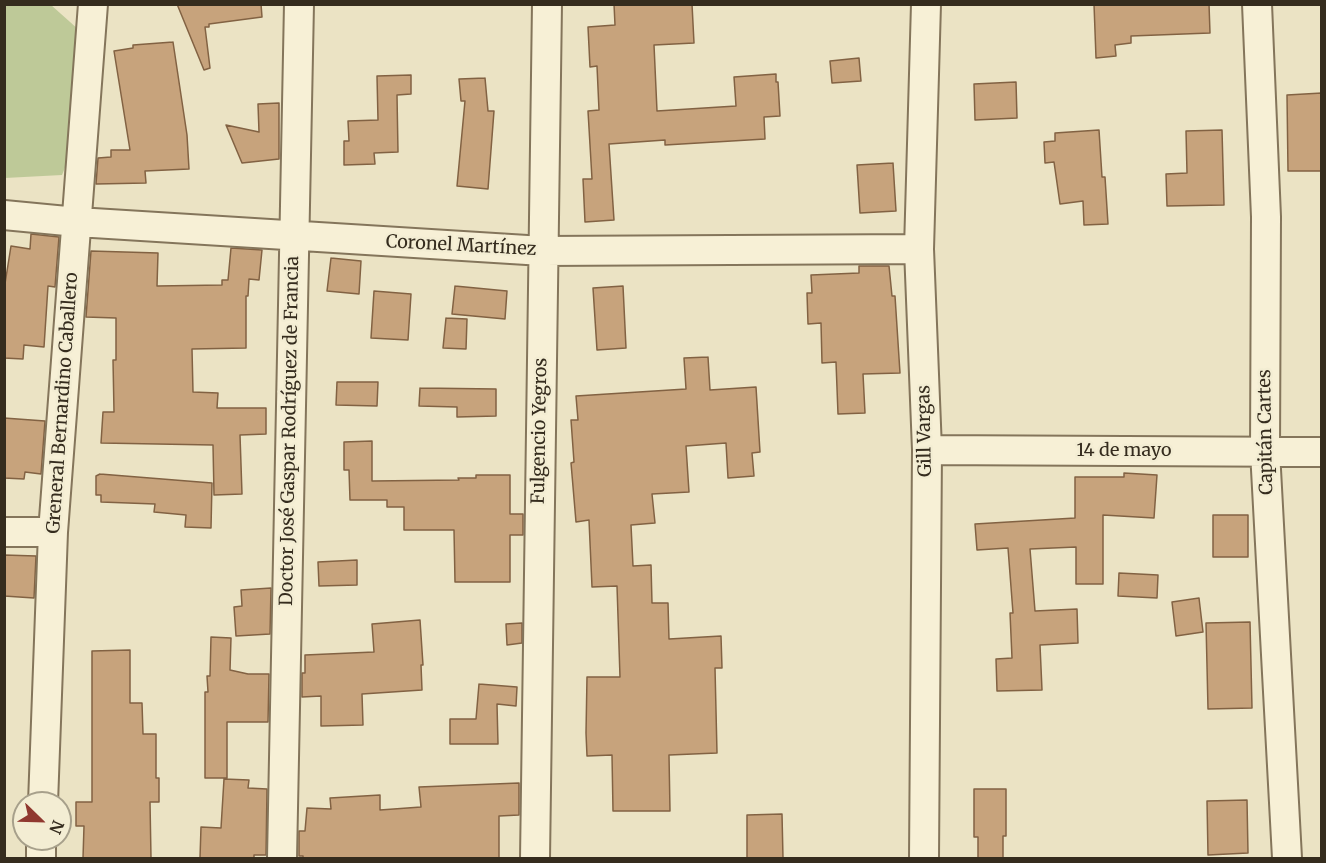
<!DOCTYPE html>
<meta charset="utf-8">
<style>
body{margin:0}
#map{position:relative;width:1326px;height:863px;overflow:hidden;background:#ebe3c4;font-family:Merriweather,serif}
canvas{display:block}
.frame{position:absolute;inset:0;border:6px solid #352c1e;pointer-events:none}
.north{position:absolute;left:12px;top:791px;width:60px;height:60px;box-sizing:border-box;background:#f3edd3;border:2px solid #a7a08b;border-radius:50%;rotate:113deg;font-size:16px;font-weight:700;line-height:24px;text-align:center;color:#352c1e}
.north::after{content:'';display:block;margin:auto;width:21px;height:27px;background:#90382f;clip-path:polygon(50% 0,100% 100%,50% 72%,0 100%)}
</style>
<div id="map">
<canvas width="1326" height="863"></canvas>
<div class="frame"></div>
<div class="north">N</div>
</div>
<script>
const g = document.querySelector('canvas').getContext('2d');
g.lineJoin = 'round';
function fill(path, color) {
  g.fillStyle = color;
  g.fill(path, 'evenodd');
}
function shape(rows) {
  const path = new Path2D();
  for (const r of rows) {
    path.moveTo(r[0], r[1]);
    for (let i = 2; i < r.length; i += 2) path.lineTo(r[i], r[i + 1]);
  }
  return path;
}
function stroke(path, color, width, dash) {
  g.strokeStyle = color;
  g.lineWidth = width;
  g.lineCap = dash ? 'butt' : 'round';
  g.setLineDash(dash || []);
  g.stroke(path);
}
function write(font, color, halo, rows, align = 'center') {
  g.font = font + ' Merriweather,serif';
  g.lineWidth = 5;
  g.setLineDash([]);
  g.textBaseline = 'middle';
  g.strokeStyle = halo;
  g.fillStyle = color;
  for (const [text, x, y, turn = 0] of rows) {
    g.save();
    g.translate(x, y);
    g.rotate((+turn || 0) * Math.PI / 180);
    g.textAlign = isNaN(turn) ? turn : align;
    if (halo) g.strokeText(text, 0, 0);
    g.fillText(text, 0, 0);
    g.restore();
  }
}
fill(shape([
 [5,5,51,5,79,30,87,113,62,175,5,178]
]), '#bec998');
const building = shape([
 [177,4,261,4,262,17,209,24,209,27,205,27,210,68,204,70,177,4],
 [614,4,692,4,694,43,654,45,657,111,736,106,734,77,776,74,776,82,778,82,780,116,764,117,765,139,665,145,665,140,609,144,614,220,585,222,583,179,592,179,588,111,599,110,597,66,590,67,588,27,615,25,614,4],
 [1094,4,1209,4,1210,33,1131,36,1131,43,1115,45,1116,56,1096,58,1094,4],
 [173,42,187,135,189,169,145,171,146,183,96,184,98,158,111,157,111,150,130,150,114,51,133,48,133,45,173,42],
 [859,58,861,81,832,83,830,61,859,58],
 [411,75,411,94,397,95,398,152,374,153,375,164,344,165,344,141,349,141,348,121,378,120,377,76,411,75],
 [485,78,488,111,494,111,488,189,457,186,465,101,461,101,459,79,485,78],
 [1016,82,1017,118,975,120,974,84,1016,82],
 [1322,93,1322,171,1288,171,1287,95,1322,93],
 [279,103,279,159,242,163,226,125,259,132,258,104,279,103],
 [1099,130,1102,177,1105,177,1108,224,1084,225,1083,201,1060,204,1054,162,1045,163,1044,142,1055,141,1055,133,1099,130],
 [1222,130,1224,205,1167,206,1166,174,1187,173,1186,131,1222,130],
 [893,163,896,211,860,213,857,165,893,163],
 [31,234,59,237,55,287,48,286,44,347,24,345,23,359,4,358,4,290,11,246,30,249,31,234],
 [231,248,262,250,259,280,249,279,248,296,246,296,246,348,192,349,193,392,218,393,217,408,266,408,266,434,240,435,242,494,214,495,213,445,101,443,103,412,114,412,113,360,116,360,116,318,86,317,91,251,158,253,157,286,222,285,222,280,228,280,231,248],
 [331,258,361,261,359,294,327,291,331,258],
 [859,266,889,266,892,296,895,296,900,373,863,374,865,413,838,414,836,362,822,363,821,323,808,324,807,293,812,293,811,275,859,273,859,266],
 [455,286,507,291,505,319,452,314,455,286],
 [623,286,626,348,597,350,593,288,623,286],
 [374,291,411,294,408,340,371,338,374,291],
 [446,318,467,319,466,349,443,348,446,318],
 [708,357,710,390,756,387,760,452,752,453,754,476,728,478,726,443,686,446,689,492,652,494,655,523,631,525,633,566,651,565,652,603,668,603,669,639,721,636,722,668,715,668,717,753,669,755,670,811,613,811,612,755,587,756,586,733,587,677,620,677,617,586,592,587,589,520,576,522,571,463,574,462,571,420,578,420,576,396,686,389,684,358,708,357],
 [337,382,378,382,377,406,336,405,337,382],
 [420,388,496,389,496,416,457,417,457,407,419,406,420,388],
 [4,418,45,421,41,474,25,472,24,479,4,478,4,418],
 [372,441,372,481,459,480,458,478,476,478,476,475,510,475,510,514,523,514,523,535,510,535,510,582,455,582,454,530,404,530,404,507,387,507,387,500,350,500,349,470,344,470,344,442,372,441],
 [1124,473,1157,475,1154,518,1103,515,1103,584,1076,584,1076,547,1030,549,1035,611,1077,609,1078,643,1040,645,1042,690,997,691,996,659,1012,658,1010,613,1013,613,1008,548,977,550,975,524,1075,518,1075,477,1124,477,1124,473],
 [100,474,212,483,211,528,185,527,186,515,154,512,155,504,101,502,101,495,96,495,96,476,100,474],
 [1213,515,1248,515,1248,557,1213,557,1213,515],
 [4,555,36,556,34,598,4,596,4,555],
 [357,560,357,585,319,586,318,562,357,560],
 [1119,573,1158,575,1157,598,1118,596,1119,573],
 [271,588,270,634,236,636,234,607,242,606,241,590,271,588],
 [1199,598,1203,632,1176,636,1172,602,1199,598],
 [420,620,423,665,421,665,422,690,362,694,363,725,321,726,321,696,302,697,302,673,305,673,305,655,374,652,372,624,420,620],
 [1250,622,1252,708,1208,709,1206,623,1250,622],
 [522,623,522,643,507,645,506,624,522,623],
 [211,637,231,638,230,670,248,674,269,674,268,722,227,722,227,778,205,778,205,692,208,692,207,676,210,676,211,637],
 [130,650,130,703,142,703,143,734,156,734,156,778,159,778,159,802,150,802,151,858,83,858,84,826,76,826,76,802,92,802,92,651,130,650],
 [479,684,517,687,516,706,497,704,498,744,450,744,450,719,476,719,479,684],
 [224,779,249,780,248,788,267,789,266,855,254,855,254,858,200,858,201,827,221,828,224,779],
 [519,783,519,815,499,816,499,858,303,858,303,856,299,856,299,831,305,831,307,808,331,809,330,798,380,795,380,810,421,807,419,787,519,783],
 [974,789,1006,789,1006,836,1003,836,1003,858,978,858,978,837,974,837,974,789],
 [1247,800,1248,853,1208,855,1207,801,1247,800],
 [782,814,783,858,747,858,747,815,782,814]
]);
fill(building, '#c7a37c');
stroke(building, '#826243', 1.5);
const minor = shape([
 [1257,4,1266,217,1265,451,1287,858],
 [4,215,77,222,543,251,919,249],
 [927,450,1322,452],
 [4,532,53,532],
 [43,803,53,532,93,4],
 [41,858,41,839],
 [282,858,299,4],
 [535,858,547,4],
 [924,858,927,450,919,249,926,4]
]);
stroke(minor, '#84755b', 32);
stroke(minor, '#f7f0d6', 28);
write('18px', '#352c1e', '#f3edd3', [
 ["Coronel Martínez",461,246,3],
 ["Greneral Bernardino Caballero",63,403,-86],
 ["Doctor José Gaspar Rodríguez de Francia",290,431,-89],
 ["Fulgencio Yegros",540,431,-89],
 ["Gill Vargas",925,431,-91],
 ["Capitán Cartes",1266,432,-91],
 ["14 de mayo",1124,451]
]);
</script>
